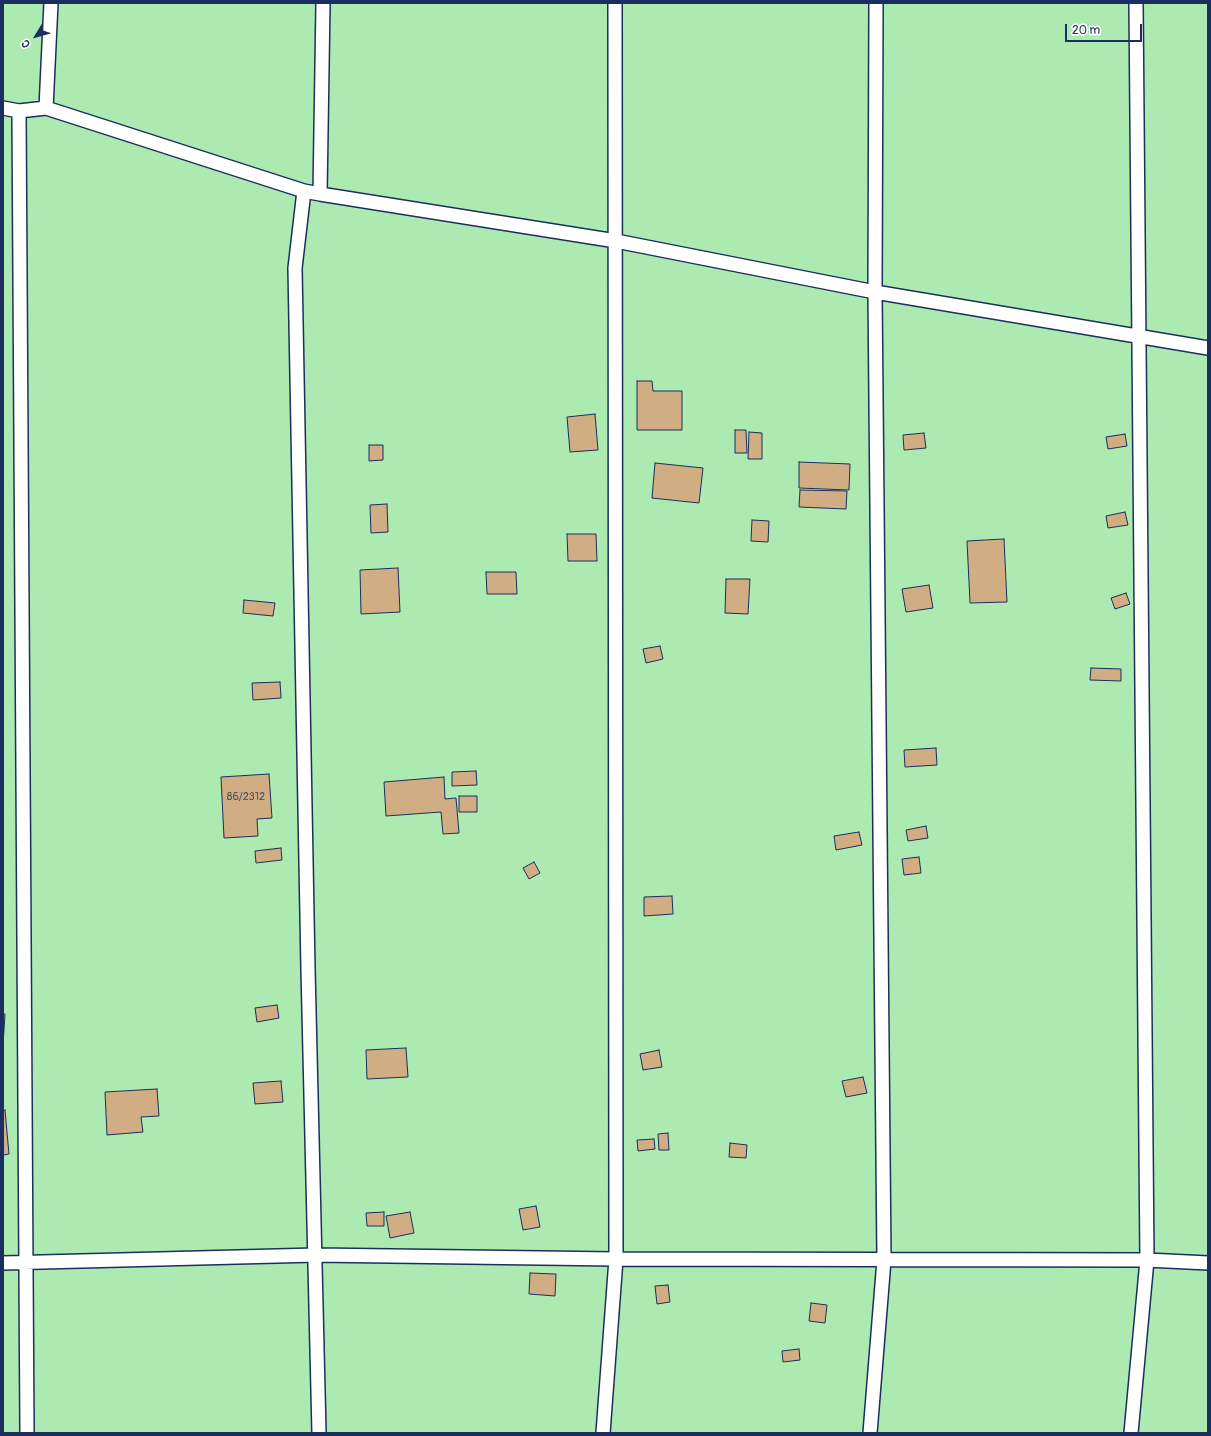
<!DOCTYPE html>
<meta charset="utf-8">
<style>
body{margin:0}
#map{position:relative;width:1211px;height:1436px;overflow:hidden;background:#fff;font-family:Pangolin,sans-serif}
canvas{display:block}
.frame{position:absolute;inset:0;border:4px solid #1b2f5e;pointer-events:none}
.north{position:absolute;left:16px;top:16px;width:40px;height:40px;-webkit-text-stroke:3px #fff;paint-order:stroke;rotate:233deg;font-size:11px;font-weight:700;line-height:16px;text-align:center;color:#1b2f5e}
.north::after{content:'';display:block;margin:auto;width:14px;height:18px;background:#1b2f5e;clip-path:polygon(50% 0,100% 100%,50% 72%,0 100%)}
.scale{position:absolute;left:1065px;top:24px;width:77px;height:18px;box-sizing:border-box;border:2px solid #1b2f5e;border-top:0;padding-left:5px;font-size:12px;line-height:14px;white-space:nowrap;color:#1b2f5e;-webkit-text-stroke:3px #fff;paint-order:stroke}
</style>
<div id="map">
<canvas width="1211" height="1436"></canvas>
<div class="frame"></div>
<div class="north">С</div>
<div class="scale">20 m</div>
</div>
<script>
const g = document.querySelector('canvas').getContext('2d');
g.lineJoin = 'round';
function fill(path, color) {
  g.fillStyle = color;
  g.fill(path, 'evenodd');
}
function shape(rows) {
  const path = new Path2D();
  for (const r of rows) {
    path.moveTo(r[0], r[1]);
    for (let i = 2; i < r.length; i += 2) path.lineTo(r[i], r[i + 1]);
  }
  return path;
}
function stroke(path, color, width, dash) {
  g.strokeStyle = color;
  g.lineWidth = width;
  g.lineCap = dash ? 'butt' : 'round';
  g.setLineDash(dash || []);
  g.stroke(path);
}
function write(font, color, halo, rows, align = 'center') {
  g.font = font + ' Pangolin,sans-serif';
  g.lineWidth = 3;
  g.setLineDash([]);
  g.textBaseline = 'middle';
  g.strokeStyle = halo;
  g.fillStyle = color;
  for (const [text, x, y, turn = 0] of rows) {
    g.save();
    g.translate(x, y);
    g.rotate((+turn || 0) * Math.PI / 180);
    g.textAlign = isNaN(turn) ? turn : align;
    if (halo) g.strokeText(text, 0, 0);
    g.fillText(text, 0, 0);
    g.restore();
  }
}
fill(shape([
 [3,3,1208,3,1208,1433,3,1433]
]), '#adeab1');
const building = shape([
 [637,381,652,381,653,391,682,391,682,430,637,430,637,381],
 [595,414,598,450,570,452,567,417,595,414],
 [735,430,746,430,747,453,735,453,735,430],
 [749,432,762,433,762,459,748,459,749,432],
 [924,433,926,448,904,450,903,435,924,433],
 [1125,434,1127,446,1108,449,1106,437,1125,434],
 [369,445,383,445,383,460,369,461,369,445],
 [799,462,850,464,849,490,799,488,799,462],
 [655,463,703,468,699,503,652,498,655,463],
 [800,490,847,491,846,509,799,507,800,490],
 [387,504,388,532,371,533,370,505,387,504],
 [1125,512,1128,525,1108,528,1106,516,1125,512],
 [752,520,769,521,768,542,751,541,752,520],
 [567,534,596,534,597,561,568,561,567,534],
 [1004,539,1007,602,970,603,967,541,1004,539],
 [398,568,400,612,361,614,360,570,398,568],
 [486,572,516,572,517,594,487,594,486,572],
 [726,579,750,579,748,614,725,613,726,579],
 [929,585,933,608,906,612,902,589,929,585],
 [1126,593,1130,604,1115,609,1111,598,1126,593],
 [244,600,275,603,273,616,243,613,244,600],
 [660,646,663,659,646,663,643,649,660,646],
 [1091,668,1121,669,1121,681,1090,680,1091,668],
 [280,682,281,698,253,700,252,683,280,682],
 [936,748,937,765,905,767,904,750,936,748],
 [476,771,477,785,452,786,452,772,476,771],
 [269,774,272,818,257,819,258,836,224,838,221,777,269,774],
 [444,777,445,799,456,798,459,833,443,834,441,812,386,816,384,782,444,777],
 [459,796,477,796,477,812,459,812,459,796],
 [926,826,928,838,908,841,906,830,926,826],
 [859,832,862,845,836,850,834,836,859,832],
 [281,848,282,860,256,863,255,851,281,848],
 [919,857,921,873,904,875,902,859,919,857],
 [534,862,540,873,529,879,523,868,534,862],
 [672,896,673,914,644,916,644,897,672,896],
 [277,1005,279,1018,257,1022,255,1008,277,1005],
 [3,1014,5,1014,3,1045,3,1014],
 [406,1048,408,1077,367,1079,366,1050,406,1048],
 [659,1050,662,1067,643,1070,640,1054,659,1050],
 [863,1077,867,1093,846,1097,842,1081,863,1077],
 [281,1081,283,1102,255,1104,253,1083,281,1081],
 [157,1089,159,1116,141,1117,143,1132,107,1135,105,1092,157,1089],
 [5,1110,9,1154,3,1155,3,1111,5,1110],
 [668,1133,669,1150,659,1150,658,1134,668,1133],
 [654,1139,655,1149,638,1151,637,1140,654,1139],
 [730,1143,747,1145,746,1158,729,1157,730,1143],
 [536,1206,540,1227,523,1230,519,1209,536,1206],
 [384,1212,384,1226,367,1226,366,1213,384,1212],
 [410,1212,414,1233,390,1238,386,1216,410,1212],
 [530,1273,556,1274,555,1296,529,1294,530,1273],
 [668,1285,670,1302,657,1304,655,1286,668,1285],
 [811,1303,827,1305,825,1323,809,1321,811,1303],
 [799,1349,800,1360,783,1362,782,1351,799,1349]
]);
fill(building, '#d0ad83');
stroke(building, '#1b2f5e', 1);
const service = shape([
 [3,108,19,111,46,108,304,191,320,194,616,241,875,292,1208,348],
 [46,108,51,3],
 [19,111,27,1433],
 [304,191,295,268,308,969,319,1433],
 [320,194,323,3],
 [3,1263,316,1255,616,1259,1147,1260,1208,1263],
 [603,1433,616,1259,615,3],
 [870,1433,884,1260,875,292,876,3],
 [1131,1433,1147,1260,1136,3]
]);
stroke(service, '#1b2f5e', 16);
stroke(service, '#fff', 13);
write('11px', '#484e67', null, [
 ["86/2312",246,797]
]);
</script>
